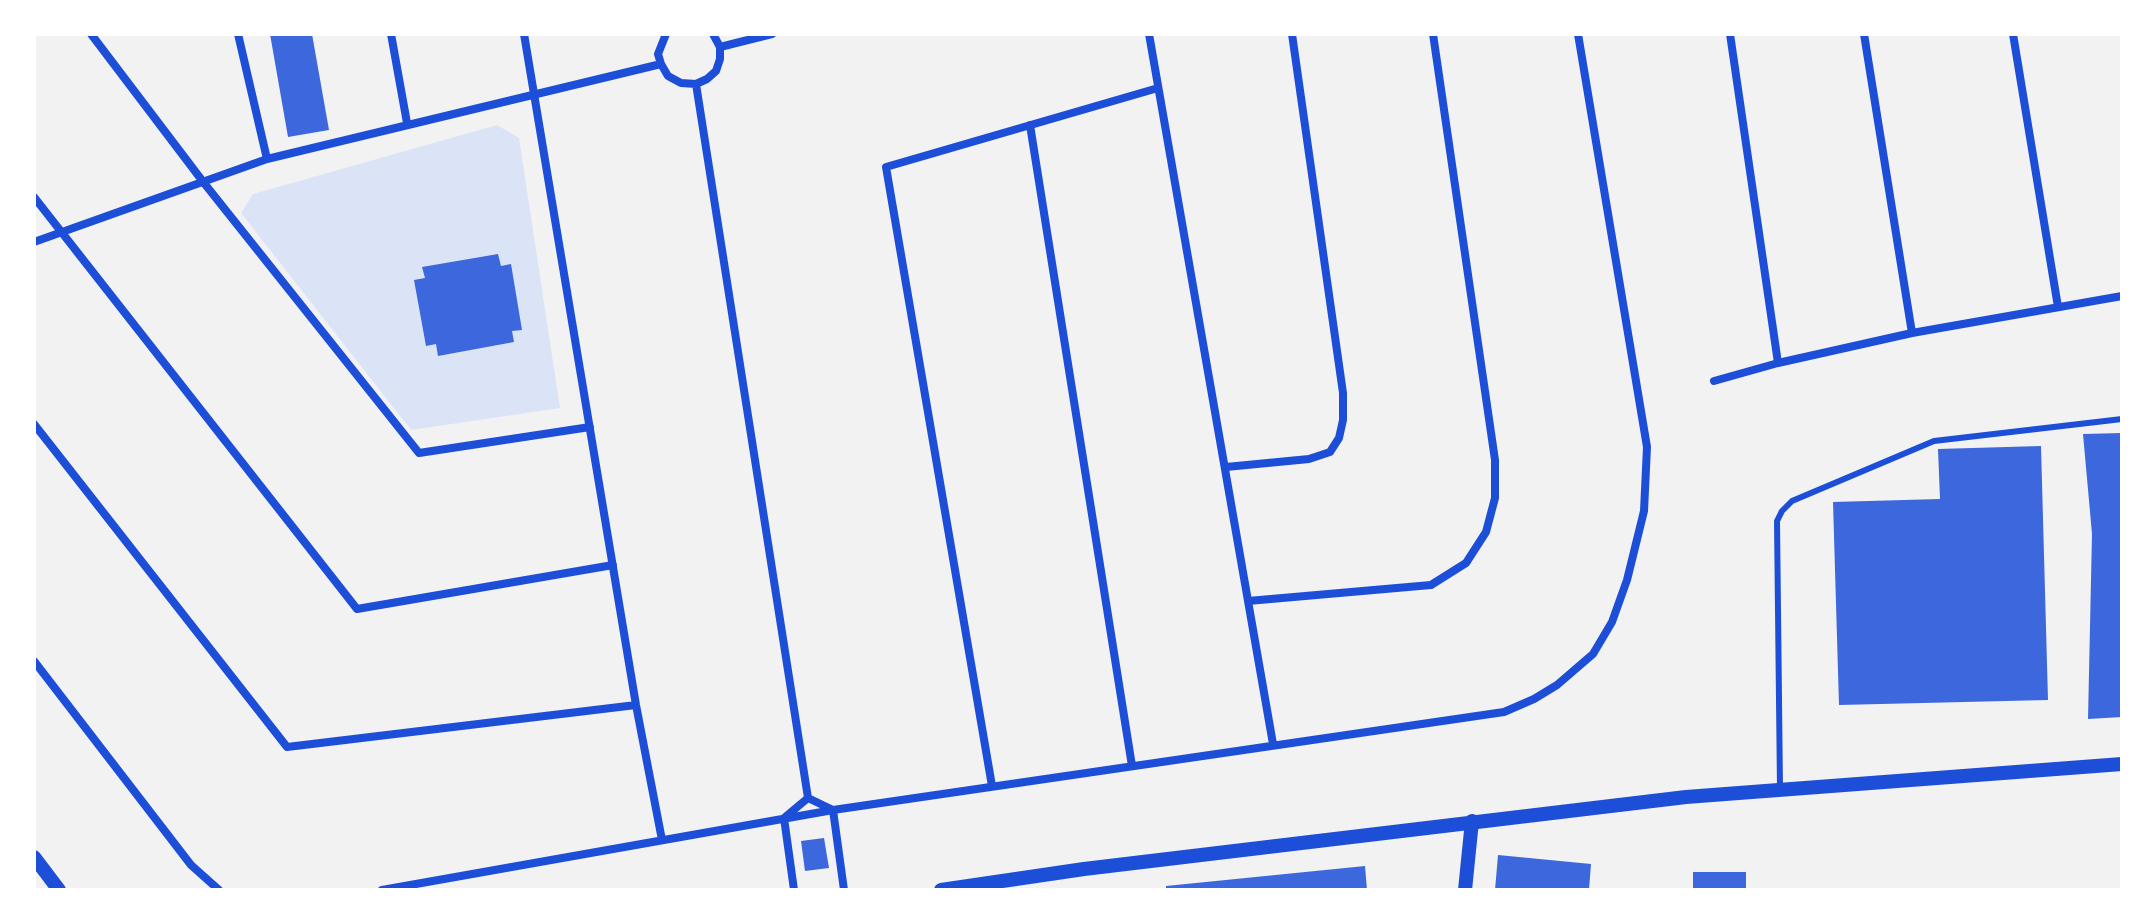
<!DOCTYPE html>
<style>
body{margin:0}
#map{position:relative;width:2156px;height:924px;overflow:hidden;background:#f2f2f2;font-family:"Source Serif 4",serif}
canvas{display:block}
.frame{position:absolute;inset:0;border:36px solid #fff;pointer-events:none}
</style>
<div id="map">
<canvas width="2156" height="924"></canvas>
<div class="frame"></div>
</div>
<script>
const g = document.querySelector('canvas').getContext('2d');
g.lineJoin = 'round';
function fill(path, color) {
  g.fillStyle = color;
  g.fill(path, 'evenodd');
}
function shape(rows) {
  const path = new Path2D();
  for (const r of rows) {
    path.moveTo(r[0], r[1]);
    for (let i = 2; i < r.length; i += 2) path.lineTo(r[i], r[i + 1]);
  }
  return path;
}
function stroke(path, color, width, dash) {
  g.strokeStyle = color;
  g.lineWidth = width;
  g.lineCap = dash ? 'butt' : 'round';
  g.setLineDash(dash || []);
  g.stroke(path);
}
fill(shape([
 [497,125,519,138,560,408,411,430,241,213,253,194]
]), '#dbe4f7');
fill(shape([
 [270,34,312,34,329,130,288,137],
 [498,254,501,266,511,264,522,330,512,331,514,342,438,356,436,344,426,346,414,280,425,278,422,267],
 [2122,433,2122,717,2088,719,2092,534,2083,434],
 [2041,446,2048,700,1839,705,1833,502,1940,499,1938,449],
 [824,838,829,868,805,871,801,841],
 [1498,855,1591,864,1589,890,1495,890],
 [1365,866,1367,890,1166,890,1166,886],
 [1693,872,1746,872,1746,890,1693,890]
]), '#3d67dc');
stroke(shape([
 [1780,789,1777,521,1782,511,1792,501,1934,441,2122,419]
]), '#1d4ed8', 6);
stroke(shape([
 [91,34,204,183,419,453,590,427],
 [238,34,267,159],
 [391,34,407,123],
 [524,34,636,705,662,840],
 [666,34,658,54,661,64,668,76,681,83,696,84,707,79,716,71,720,59,720,47,713,34],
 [1149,34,1273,744],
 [1730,34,1778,363],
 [1864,34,1912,333],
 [2013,34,2058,307],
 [720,47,772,34],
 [696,84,808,798],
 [1030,125,1132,766],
 [34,197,357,609,613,565],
 [34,242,267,159,661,64],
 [1714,381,1778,363,1912,333,2122,296],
 [34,424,287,747,636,705],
 [1226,467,1309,459,1330,452,1339,438,1343,420,1343,393,1292,34],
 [1248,601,1431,585,1466,563,1486,532,1495,498,1495,460,1433,34],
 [34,661,191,865,219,890],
 [992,786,886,167,1158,88],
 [808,798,833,810,844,890],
 [382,890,833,810,1504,712,1534,699,1557,685,1593,654,1612,622,1627,580,1644,511,1647,447,1578,34],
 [794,890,784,818,808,798]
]), '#1d4ed8', 8);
stroke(shape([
 [34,857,59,890],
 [941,890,1084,869,1686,797,2122,764],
 [1465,890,1472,821]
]), '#1d4ed8', 14);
</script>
